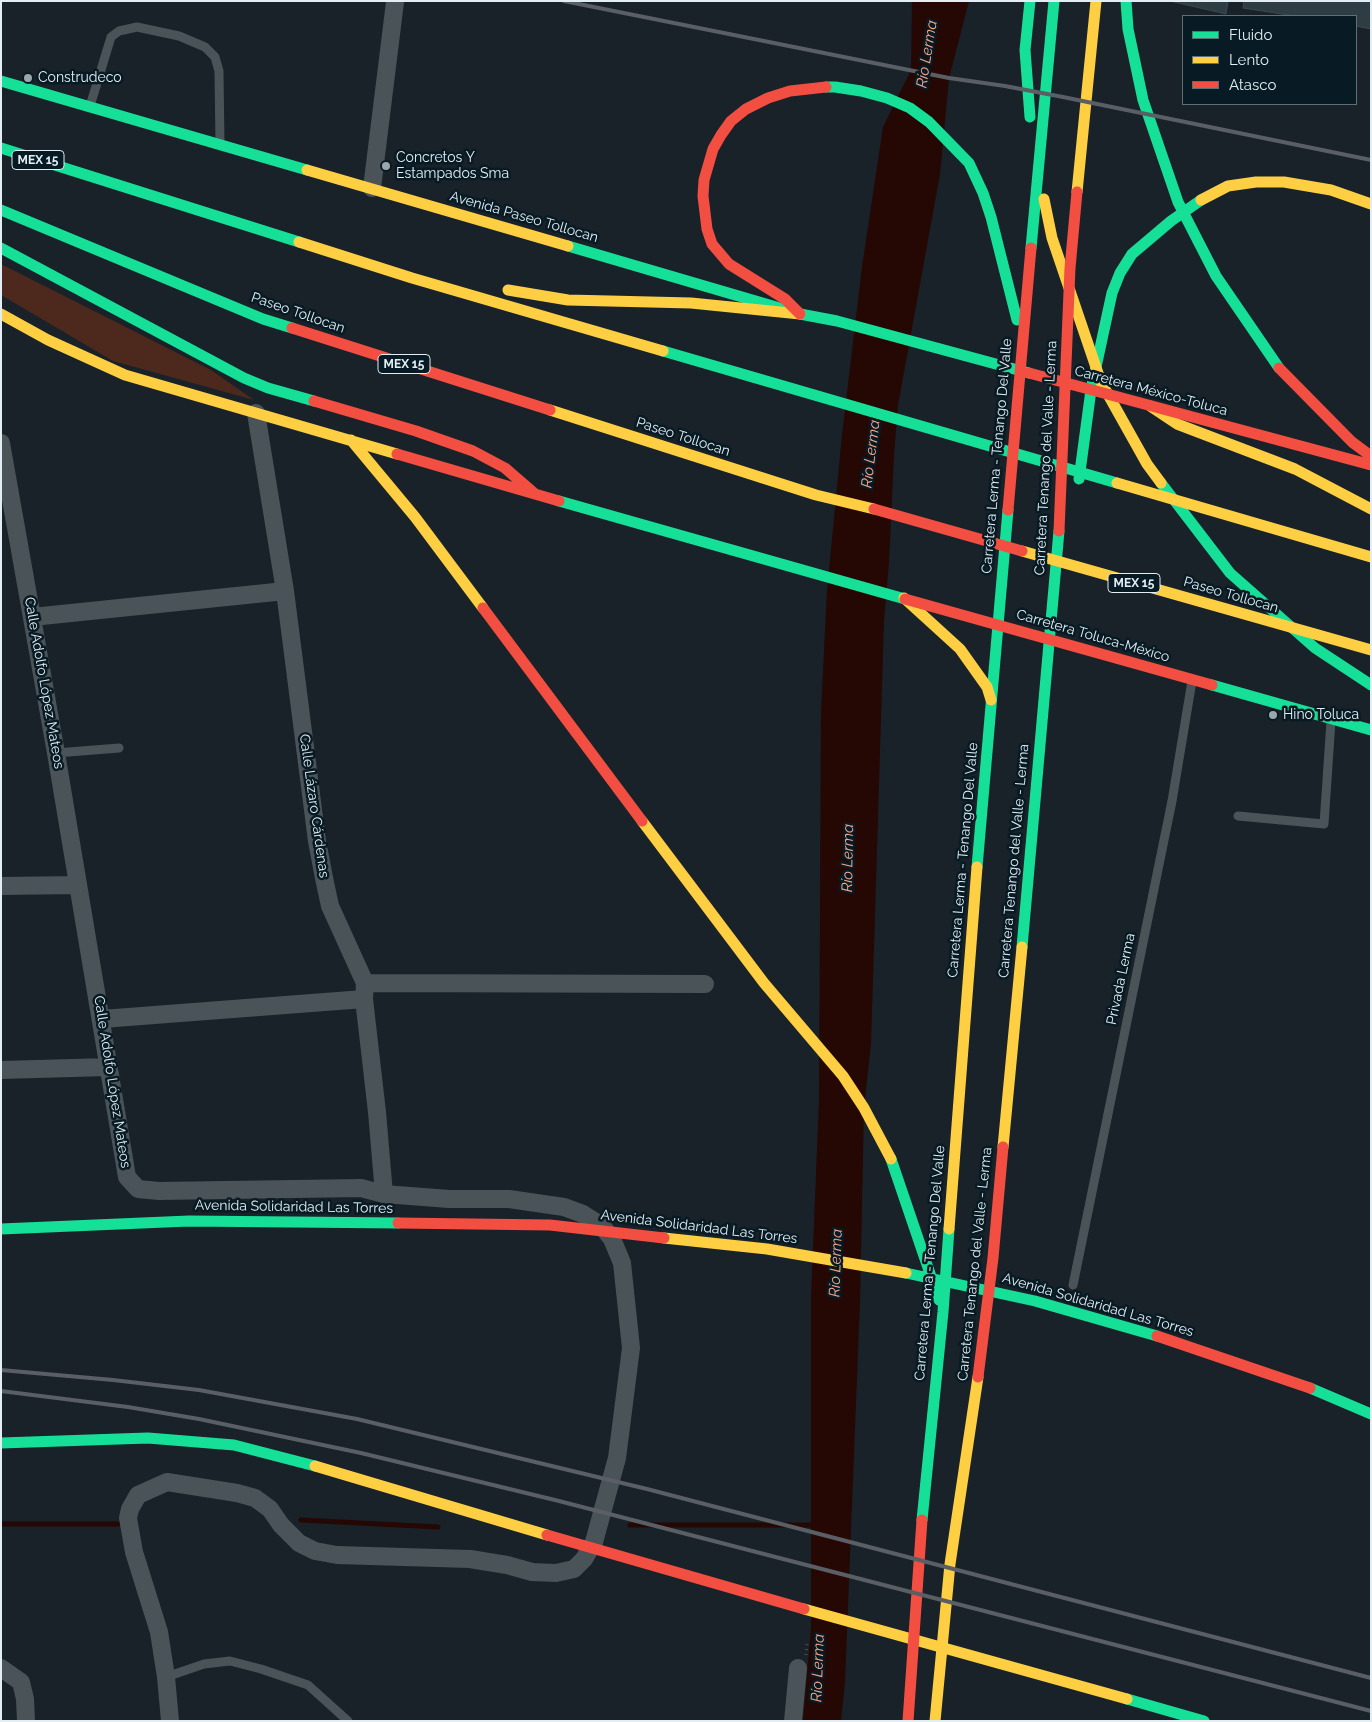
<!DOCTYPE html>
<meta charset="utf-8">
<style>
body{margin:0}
#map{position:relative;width:1372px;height:1722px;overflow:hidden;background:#182228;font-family:Raleway,sans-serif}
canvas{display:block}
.frame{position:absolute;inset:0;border:2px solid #e2edf4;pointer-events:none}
.legend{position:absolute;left:1182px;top:15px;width:175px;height:90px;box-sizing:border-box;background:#081b24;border:1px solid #5f6f77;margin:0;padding:6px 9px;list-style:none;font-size:15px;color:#e2edf4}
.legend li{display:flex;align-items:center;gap:10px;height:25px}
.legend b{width:25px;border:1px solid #5f6f77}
</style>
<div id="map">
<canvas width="1372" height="1722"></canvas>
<div class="frame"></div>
<ul class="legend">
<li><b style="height:6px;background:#16e098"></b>Fluido</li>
<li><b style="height:6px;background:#ffcf43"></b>Lento</li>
<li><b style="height:6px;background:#f24e42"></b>Atasco</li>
</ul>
</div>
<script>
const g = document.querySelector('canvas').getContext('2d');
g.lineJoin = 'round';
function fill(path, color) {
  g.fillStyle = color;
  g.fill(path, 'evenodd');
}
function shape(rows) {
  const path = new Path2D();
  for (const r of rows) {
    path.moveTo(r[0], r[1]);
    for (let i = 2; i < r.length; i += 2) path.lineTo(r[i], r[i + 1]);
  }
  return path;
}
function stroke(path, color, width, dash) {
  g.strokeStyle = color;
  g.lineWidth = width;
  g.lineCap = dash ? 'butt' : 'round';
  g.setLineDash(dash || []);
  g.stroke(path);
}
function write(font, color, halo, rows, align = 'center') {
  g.font = font + ' Raleway,sans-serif';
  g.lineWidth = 5;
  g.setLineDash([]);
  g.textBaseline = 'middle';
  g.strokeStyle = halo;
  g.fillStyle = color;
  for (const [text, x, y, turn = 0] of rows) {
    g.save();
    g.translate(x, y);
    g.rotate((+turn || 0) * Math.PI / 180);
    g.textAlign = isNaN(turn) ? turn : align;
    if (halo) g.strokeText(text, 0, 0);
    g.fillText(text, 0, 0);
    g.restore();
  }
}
fill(shape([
 [1,264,211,370,254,400,113,361,1,295]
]), '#4d281d');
fill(shape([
 [912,1,969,1,949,78,940,174,898,405,894,455,889,562,884,621,871,1043,864,1108,860,1301,845,1682,841,1721,803,1721,811,1629,811,1297,819,1100,821,713,827,591,842,435,862,267,883,127,911,70]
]), '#250704');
stroke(shape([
 [301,1520,438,1527],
 [1,1524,118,1524],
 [630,1525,817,1525]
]), '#250704', 5);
const building = shape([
 [1170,1,1228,1,1226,14,1170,1],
 [1244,1,1371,1,1371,29,1356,26,1356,16,1295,16,1243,8,1244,1]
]);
fill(building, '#2e3d44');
stroke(building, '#40484e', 1);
stroke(shape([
 [806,1655,807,1644]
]), '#4b5257', 3, [1, 4]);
stroke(shape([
 [90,106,111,37,119,31,137,27,179,36,205,47,215,57,219,71,220,144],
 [56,753,119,748],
 [1238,816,1324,824,1331,721],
 [1073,1285,1172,801,1192,681],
 [166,1677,204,1664,230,1661,261,1669,308,1685,348,1721]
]), '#4a5357', 9);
stroke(shape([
 [372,188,395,2],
 [256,413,285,591,317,841,324,878,330,906,365,983,364,999,377,1112,384,1194],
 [1,443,56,753,127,1177,138,1189,159,1191,361,1188,384,1194,449,1199,509,1199,564,1207,583,1214,602,1226,612,1239,622,1263,631,1348,617,1458,594,1542,584,1559,574,1569,556,1573,532,1572,507,1565,470,1559,337,1555,315,1551,299,1543,281,1525,270,1509,255,1498,237,1493,167,1482,138,1495,130,1509,128,1518,134,1552,159,1632,166,1677,170,1721],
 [32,617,285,591],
 [1,886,78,885],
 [365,983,705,984],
 [102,1019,364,999],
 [1,1070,108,1067],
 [1,1668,21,1682,25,1699,26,1721],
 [793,1721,798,1668]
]), '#4a5357', 18);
stroke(shape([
 [1030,1,1025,50,1030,117],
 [1126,1,1128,29,1143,100,1178,202,1216,276,1279,368],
 [1,81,307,170],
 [826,87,835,87,861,91,887,98,910,108,929,122,969,163,983,193,991,217,1017,320],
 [1,148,299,242],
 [1,210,263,319,292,328],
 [568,246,800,314,837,321,1029,373],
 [1,248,244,378,268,388,314,401],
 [1031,248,1054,1],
 [663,351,1117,483],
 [1079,479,1091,390,1112,293,1120,273,1132,254,1171,221,1201,200],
 [1161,483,1230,573,1315,648,1371,685],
 [559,501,905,599],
 [1212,685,1371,730],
 [977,867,1008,510],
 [1022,947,1059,531],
 [891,1159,939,1300],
 [1,1229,189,1221,398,1223],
 [906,1273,1035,1301,1157,1336],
 [1310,1388,1371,1414],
 [1,1443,148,1438,234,1445,315,1466],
 [922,1520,943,1312,949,1229],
 [1127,1699,1204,1721]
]), '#16e098', 11);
stroke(shape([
 [307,170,568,246],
 [1077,192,1096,1],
 [1044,199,1052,238,1101,382,1147,464,1161,483],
 [1201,200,1228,186,1256,182,1284,182,1331,190,1371,204],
 [299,242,412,278,663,351],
 [508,290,568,300,691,303,800,314],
 [1,314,48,340,125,375,397,454],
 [1150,406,1177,424,1295,469,1371,509],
 [550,410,816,495,874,509],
 [351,440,415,517,483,608],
 [1117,483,1371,557],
 [1022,551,1371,650],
 [904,598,960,649,987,687,991,700],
 [642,821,764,983,843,1076,864,1108,891,1159],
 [1003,1147,1022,947],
 [949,1229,977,867],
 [664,1238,767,1249,906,1273],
 [315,1466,547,1535],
 [804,1609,1127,1699],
 [935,1721,950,1564,978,1377]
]), '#ffcf43', 11);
stroke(shape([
 [800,314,785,299,729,264,712,244,707,229,703,196,704,180,713,149,721,135,731,121,746,109,768,98,790,91,826,87],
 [292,328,550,410],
 [1279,368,1352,442,1371,456],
 [1029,373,1371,465],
 [314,401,416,431,473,451,505,468,535,494],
 [397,454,559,501],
 [874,509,1022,551],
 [1008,510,1031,248],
 [1059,531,1070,268,1077,192],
 [905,599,1212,685],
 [483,608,642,821],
 [398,1223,550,1225,664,1238],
 [1157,1336,1310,1388],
 [978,1377,993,1258,1003,1147],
 [547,1535,804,1609],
 [908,1721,922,1520]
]), '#f24e42', 11);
stroke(shape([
 [564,1,949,78,1005,86,1063,97,1371,160],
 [1,1370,113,1380,199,1390,357,1419,647,1489,1371,1678],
 [1,1391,128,1407,199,1419,361,1453,559,1501,1371,1711]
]), '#595f64', 4);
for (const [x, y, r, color] of [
 [28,78,5,"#9ba6ad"],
 [386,166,5,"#9ba6ad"],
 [1273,715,5,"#9ba6ad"]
]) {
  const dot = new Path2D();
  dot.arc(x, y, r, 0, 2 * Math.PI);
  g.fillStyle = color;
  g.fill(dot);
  stroke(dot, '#081b24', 2);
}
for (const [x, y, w] of [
 [38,160,52],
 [404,364,52],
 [1134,583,52]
]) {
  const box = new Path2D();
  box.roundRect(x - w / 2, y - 9.5, w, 19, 4);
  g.fillStyle = '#081b24';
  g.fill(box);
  stroke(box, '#e2edf4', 1);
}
write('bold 12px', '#e2edf4', null, [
 ["MEX 15",38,160],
 ["MEX 15",404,364],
 ["MEX 15",1134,583]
]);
write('14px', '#e2edf4', '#081b24', [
 ["Construdeco",38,78],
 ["Concretos Y",396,158],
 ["Estampados Sma",396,174],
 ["Hino Toluca",1283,715]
], 'left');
write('14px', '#e2edf4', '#081b24', [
 ["Avenida Paseo Tollocan",524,217,16],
 ["Paseo Tollocan",298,313,19],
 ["Carretera México-Toluca",1151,391,15],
 ["Paseo Tollocan",683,437,18],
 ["Carretera Lerma - Tenango Del Valle",997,456,-85],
 ["Carretera Tenango del Valle - Lerma",1046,458,-87],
 ["Paseo Tollocan",1231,595,16],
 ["Carretera Toluca-México",1093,636,16],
 ["Calle Adolfo López Mateos",44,683,80],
 ["Calle Lázaro Cárdenas",314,806,82],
 ["Carretera Lerma - Tenango Del Valle",963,860,-85],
 ["Carretera Tenango del Valle - Lerma",1014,861,-85],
 ["Privada Lerma",1121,979,-78],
 ["Calle Adolfo López Mateos",112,1082,81],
 ["Avenida Solidaridad Las Torres",294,1207,1],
 ["Avenida Solidaridad Las Torres",699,1227,7],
 ["Carretera Lerma - Tenango Del Valle",930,1263,-85],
 ["Carretera Tenango del Valle - Lerma",975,1264,-84],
 ["Avenida Solidaridad Las Torres",1098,1305,16]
]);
write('italic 15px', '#faa68a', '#081b24', [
 ["Río Lerma",927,54,-81],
 ["Río Lerma",871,454,-83],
 ["Río Lerma",848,858,-89],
 ["Río Lerma",836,1263,-88],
 ["Río Lerma",818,1668,-88]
]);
</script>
